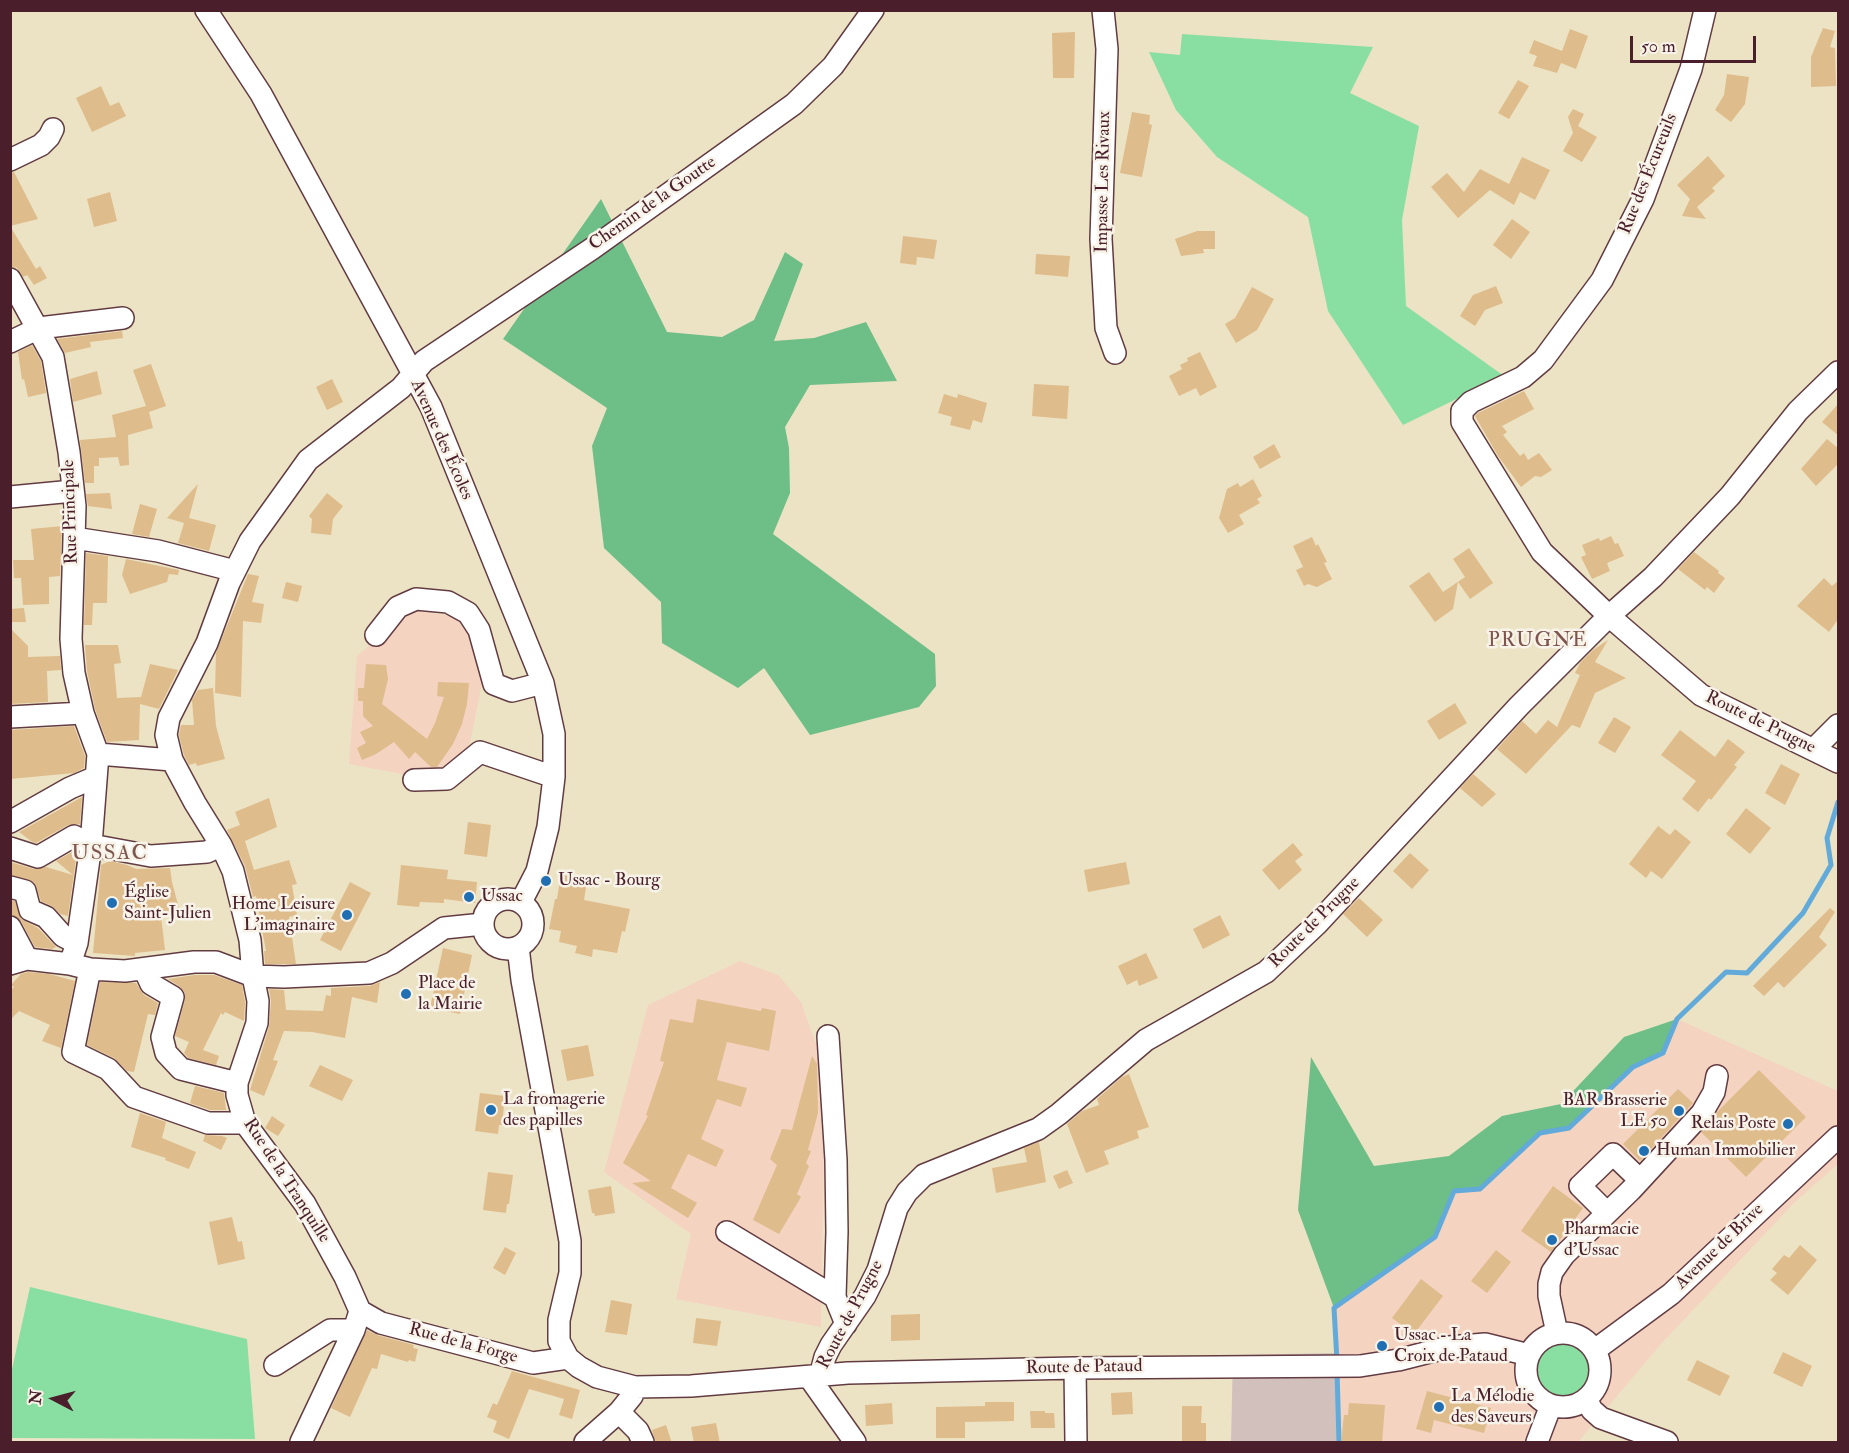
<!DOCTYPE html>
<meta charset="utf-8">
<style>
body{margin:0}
#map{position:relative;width:1849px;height:1453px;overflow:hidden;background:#ece3c4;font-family:"IM FELL Double Pica",serif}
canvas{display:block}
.frame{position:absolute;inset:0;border:12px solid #4a1f2b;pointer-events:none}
.north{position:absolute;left:24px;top:1369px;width:60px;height:60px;-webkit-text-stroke:4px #f7f3e8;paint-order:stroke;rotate:276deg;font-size:16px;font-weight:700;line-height:24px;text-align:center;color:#4a1f2b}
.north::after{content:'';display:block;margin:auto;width:21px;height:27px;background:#4a1f2b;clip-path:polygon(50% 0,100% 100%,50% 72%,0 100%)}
.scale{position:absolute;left:1630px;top:36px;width:126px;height:27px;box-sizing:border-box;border:3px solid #4a1f2b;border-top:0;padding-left:8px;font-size:18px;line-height:21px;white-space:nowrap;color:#4a1f2b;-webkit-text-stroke:4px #f7f3e8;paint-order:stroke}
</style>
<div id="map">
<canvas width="1849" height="1453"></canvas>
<div class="frame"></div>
<div class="north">N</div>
<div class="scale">50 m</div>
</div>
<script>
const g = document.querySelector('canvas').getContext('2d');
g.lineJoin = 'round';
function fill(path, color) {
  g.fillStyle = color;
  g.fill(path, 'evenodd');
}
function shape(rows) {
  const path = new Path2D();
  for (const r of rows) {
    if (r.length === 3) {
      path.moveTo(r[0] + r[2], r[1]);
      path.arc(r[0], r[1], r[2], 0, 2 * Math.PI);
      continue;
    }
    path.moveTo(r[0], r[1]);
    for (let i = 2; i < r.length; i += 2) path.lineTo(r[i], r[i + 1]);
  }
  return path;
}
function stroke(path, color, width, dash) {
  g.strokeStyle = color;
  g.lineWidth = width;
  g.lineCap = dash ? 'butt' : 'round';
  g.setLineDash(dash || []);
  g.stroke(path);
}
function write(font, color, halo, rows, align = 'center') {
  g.font = font + ' "IM FELL Double Pica",serif';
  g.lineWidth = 5;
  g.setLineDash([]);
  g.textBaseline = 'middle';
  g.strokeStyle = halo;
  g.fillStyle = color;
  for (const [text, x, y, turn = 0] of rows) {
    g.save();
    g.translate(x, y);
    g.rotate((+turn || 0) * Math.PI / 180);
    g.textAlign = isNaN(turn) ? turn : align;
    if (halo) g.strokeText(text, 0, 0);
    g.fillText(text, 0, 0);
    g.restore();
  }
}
fill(shape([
 [411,610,464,618,484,674,470,743,450,773,418,777,349,764,357,656],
 [740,961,778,975,801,1002,825,1070,821,1327,676,1299,691,1234,604,1172,648,1005],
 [1677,1019,1838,1091,1838,1164,1795,1202,1662,1343,1578,1442,1339,1442,1337,1353,1334,1308,1435,1237,1454,1191,1480,1189,1540,1133,1569,1128,1633,1067,1663,1053]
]), '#f5d3c1');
fill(shape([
 [1337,1353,1339,1442,1231,1442,1233,1355]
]), '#d1c0bc');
fill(shape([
 [1182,34,1373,47,1350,93,1419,126,1402,220,1406,306,1504,376,1403,425,1328,311,1308,217,1217,157,1176,110,1149,52,1180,55],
 [30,1287,247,1339,255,1439,11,1438,11,1374],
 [1563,1370,26]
]), '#89dfa2');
fill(shape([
 [601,199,667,332,722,337,754,320,785,252,803,264,774,341,814,338,866,322,897,381,810,385,785,427,789,448,790,493,773,534,935,654,936,686,919,707,810,735,764,668,738,688,662,643,661,602,604,548,592,446,607,408,503,339],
 [1677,1019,1663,1053,1633,1067,1569,1128,1540,1133,1480,1189,1454,1191,1435,1237,1334,1308,1298,1210,1311,1057,1374,1166,1449,1156,1502,1116,1561,1104,1624,1037]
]), '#6ebe88');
stroke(shape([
 [1337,1361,1334,1308,1435,1237,1454,1191,1480,1189,1540,1133,1569,1128,1633,1067,1663,1053,1677,1019,1726,972,1747,973,1803,913,1831,865,1827,838,1838,802],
 [1337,1370,1339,1442]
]), '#62aad9', 5);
fill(shape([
 [1823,28,1835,31,1830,47,1835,48,1836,86,1811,87,1811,57],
 [1570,29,1588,36,1576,69,1561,63,1557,73,1533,66,1537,56,1529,53,1534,40,1562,51],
 [1075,32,1074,78,1053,78,1052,33],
 [1727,74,1749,77,1745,104,1731,122,1715,110,1724,95],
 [1518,80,1529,86,1509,119,1498,113],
 [101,86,110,106,119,102,126,116,92,132,76,98],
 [1573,109,1584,114,1578,126,1597,137,1582,162,1563,151,1573,133,1568,117],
 [1132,112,1150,115,1149,124,1152,125,1142,177,1120,173],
 [1708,156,1725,176,1712,188,1715,191,1697,207,1706,219,1682,216,1690,199,1677,185],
 [1522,157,1550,170,1535,200,1520,192,1514,205,1490,190,1458,218,1431,187,1447,173,1464,192,1480,169,1509,184],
 [14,172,38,219,10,226,10,173],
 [110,192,117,221,94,227,87,199],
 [1512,219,1530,232,1511,259,1493,245],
 [10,226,36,269,40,266,47,278,34,285,27,275,23,277,17,268,10,266],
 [1197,231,1215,231,1215,249,1203,249,1204,253,1181,256,1175,239],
 [903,236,937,240,934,259,917,257,916,265,900,263],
 [1036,254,1070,256,1068,277,1035,274],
 [1496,286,1503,303,1485,310,1475,326,1460,316,1473,295],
 [1252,287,1274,299,1257,330,1236,343,1225,324,1235,318],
 [122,331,123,338,90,342,91,347,65,353,57,339],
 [32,345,41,361,46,393,28,397,24,379,22,380,18,352],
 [1200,352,1217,387,1200,396,1196,388,1179,396,1169,376,1182,369,1180,365,1188,361,1187,358],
 [151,364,166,406,149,412,153,428,128,435,129,465,120,466,118,457,99,458,99,466,94,466,94,483,85,483,80,440,116,437,112,415,146,406,133,370],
 [97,371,102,394,73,402,70,379],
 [332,379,343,402,327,410,316,387],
 [1034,384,1069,386,1067,419,1032,416],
 [1524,391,1534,409,1502,426,1507,432,1503,435,1520,456,1524,453,1528,460,1539,453,1552,470,1541,477,1535,476,1521,487,1498,456,1475,416,1478,413],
 [944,394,957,398,958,394,987,403,982,423,973,420,970,430,950,425,952,417,938,413],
 [1839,403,1839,436,1822,422],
 [1827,439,1839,449,1839,463,1816,486,1801,469],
 [1274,444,1281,457,1260,469,1253,457],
 [1253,479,1262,496,1257,499,1260,503,1239,515,1244,524,1228,533,1219,518,1227,489,1238,483,1240,487],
 [198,484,189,518,216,525,209,551,178,543,184,523,167,518],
 [110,493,112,509,88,506,86,494],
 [327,493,343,506,333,519,331,535,311,533,312,519,309,516],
 [140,504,157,509,149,537,132,534],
 [62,526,60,576,49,577,49,604,23,605,21,578,14,578,13,560,34,560,31,529],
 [1611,536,1615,544,1618,543,1624,556,1607,563,1610,571,1592,579,1581,557,1586,555,1582,545,1599,538,1600,541],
 [1312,537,1316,546,1318,544,1327,562,1324,563,1332,579,1317,587,1308,584,1304,586,1296,570,1303,567,1293,546],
 [1469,548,1493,583,1470,599,1458,582,1453,609,1435,622,1409,586,1429,572,1443,592,1465,577,1453,559],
 [1694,552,1719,571,1718,573,1725,578,1714,593,1707,587,1705,590,1678,569],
 [86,553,108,556,107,603,93,603,92,625,84,625],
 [126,559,179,570,178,575,169,574,167,582,130,594,122,575],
 [248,574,259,576,252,602,264,604,261,623,243,621,241,697,215,693,216,653],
 [1824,578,1832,586,1839,580,1839,618,1829,632,1797,606],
 [286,582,302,586,298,602,282,598],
 [24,608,26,622,10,622,10,609],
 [10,628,28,646,28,657,60,656,61,670,47,671,48,702,10,704],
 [1608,640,1595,662,1626,678,1595,693,1580,728,1572,725,1526,774,1497,749,1522,721,1536,734,1548,720,1557,727,1580,675,1575,673,1580,663,1593,650],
 [85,645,118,645,121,663,114,664,117,698,141,697,150,664,178,670,159,709,140,704,139,740,107,742,95,709,87,671],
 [366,664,386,665,388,679,382,704,427,739,435,723,444,697,437,696,438,682,469,683,467,704,462,724,453,744,437,767,431,767,415,752,409,759,394,742,376,754,362,760,357,748,366,743,360,732,373,726,363,716,363,701,358,701,358,688,364,688],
 [213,688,216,726,225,759,197,766,196,763,189,765,184,755,179,735,181,725,194,725,192,700,198,690],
 [1455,703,1467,723,1439,740,1427,721],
 [1614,717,1631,727,1615,753,1598,743],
 [74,726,85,756,84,768,74,773,10,779,10,730],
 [1680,730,1715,757,1728,739,1745,752,1734,765,1737,767,1729,777,1711,800,1709,798,1698,812,1682,799,1696,781,1661,755],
 [1781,764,1800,774,1785,805,1765,793],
 [1473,774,1496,794,1482,807,1460,788],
 [82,797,80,824,68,825,36,843,31,841,19,832],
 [269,798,277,827,245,841,254,870,289,860,297,884,292,885,297,915,289,917,296,964,265,964,264,951,266,951,256,896,253,897,245,866,227,830,240,825,235,812],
 [1746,808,1771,828,1750,854,1726,834],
 [468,822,491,825,487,857,464,854],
 [1658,826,1670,835,1675,829,1691,842,1662,879,1651,871,1646,878,1629,864],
 [1293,843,1303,855,1295,861,1302,870,1279,890,1262,870],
 [74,851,77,852,68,916,60,914,52,906,41,901,34,882,10,875,10,862,34,869,46,867,73,875,56,861],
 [1410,853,1429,870,1412,889,1393,871],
 [110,861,127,865,136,869,170,868,172,882,180,912,161,916,165,950,135,953,135,956,93,953,101,865],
 [1126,862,1130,884,1088,892,1084,870],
 [401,865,448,870,447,879,477,882,475,903,444,899,444,903,420,902,419,907,397,905],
 [561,874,587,881,584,900,630,909,625,932,622,931,617,953,593,949,592,957,575,953,577,946,559,942,561,931,549,929,555,899,557,899],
 [350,882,371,893,341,951,320,940],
 [1359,898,1383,920,1367,937,1343,914],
 [10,900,15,901,21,919,38,928,56,947,52,949,35,947,21,921,11,914],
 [1830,908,1835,912,1819,937,1827,945,1784,988,1778,982,1764,996,1753,986],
 [1220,915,1230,935,1203,949,1193,929],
 [443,948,472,955,460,1014,430,1008],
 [1146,953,1158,978,1139,986,1137,980,1127,985,1118,966],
 [28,972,49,974,75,981,61,1048,42,1041,50,1025,19,1011,10,1020,10,991,14,987,11,985,21,974],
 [195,975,214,975,242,985,245,1002,244,1021,225,1012,223,1015,221,1013,203,1050,219,1056,216,1065,188,1058,184,1053,189,1042,175,1036,185,1000,185,993,179,986,168,979],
 [100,982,136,983,144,995,158,1003,155,1015,148,1014,134,1072,127,1071,114,1058,87,1045],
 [380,982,377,1003,352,997,345,1038,312,1032,284,1031,273,1060,278,1061,264,1096,250,1090,269,1027,271,1001,269,989,284,990,286,1010,323,1011,326,995,331,996,331,988,370,986],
 [697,999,761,1011,762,1008,776,1011,769,1051,727,1042,717,1080,747,1088,741,1107,717,1099,701,1139,724,1150,716,1167,688,1154,671,1188,697,1203,688,1218,632,1183,651,1181,623,1163,648,1116,646,1115,664,1062,660,1061,670,1019,693,1023],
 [588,1045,594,1076,567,1081,561,1050],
 [812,1056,817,1064,818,1113,808,1150,811,1151,806,1163,809,1166,797,1194,801,1197,779,1234,753,1220,777,1165,770,1159,782,1129,792,1130],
 [320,1065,353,1080,342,1101,309,1086],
 [1759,1070,1806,1117,1746,1177,1701,1132,1717,1112],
 [1129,1074,1149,1127,1137,1131,1139,1138,1104,1151,1109,1164,1086,1173,1067,1124,1082,1111,1099,1105,1097,1099,1122,1077],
 [195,1086,224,1093,226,1110,210,1110,190,1103],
 [1678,1089,1693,1103,1640,1161,1623,1144],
 [480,1093,505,1096,502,1125,499,1125,498,1134,475,1131],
 [140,1113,166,1122,162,1138,196,1152,189,1169,165,1160,166,1158,131,1147],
 [272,1116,285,1125,278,1136,265,1128],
 [205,1135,222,1136,227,1138,221,1150,203,1141],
 [1039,1142,1046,1182,996,1193,992,1168,1027,1162,1024,1148],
 [1067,1170,1073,1183,1059,1189,1053,1176],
 [488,1172,513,1175,509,1204,507,1204,506,1213,483,1210],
 [611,1186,615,1213,595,1216,594,1213,592,1213,588,1190],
 [1553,1186,1583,1208,1551,1252,1521,1231],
 [232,1217,238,1242,242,1241,245,1259,218,1265,209,1222],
 [1800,1245,1817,1260,1788,1295,1770,1280,1777,1273,1772,1269,1784,1255,1789,1258],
 [505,1247,516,1253,505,1275,493,1268],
 [1496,1250,1511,1262,1487,1293,1471,1281],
 [1421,1279,1443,1296,1414,1334,1392,1318],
 [611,1300,632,1304,627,1335,605,1332],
 [920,1314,920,1340,891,1341,891,1315],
 [696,1318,721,1321,717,1346,693,1343],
 [367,1330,377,1335,414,1345,413,1348,418,1349,415,1362,409,1360,408,1362,381,1354,377,1369,372,1368,350,1417,331,1408],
 [1783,1352,1812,1366,1802,1387,1773,1373],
 [1697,1360,1730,1376,1720,1396,1687,1380],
 [512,1371,580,1390,572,1419,559,1415,564,1399,529,1389,509,1439,493,1432,497,1421,487,1417,493,1403,497,1405],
 [1427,1391,1491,1408,1484,1433,1434,1420,1431,1433,1416,1429],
 [1132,1392,1133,1414,1112,1415,1111,1393],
 [985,1402,1014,1402,1014,1421,965,1422,965,1438,936,1438,936,1407,985,1406],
 [892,1403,893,1424,866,1426,865,1405],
 [1349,1403,1385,1405,1382,1443,1341,1443,1344,1415,1348,1415],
 [1182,1406,1202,1406,1201,1423,1206,1423,1206,1442,1182,1443],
 [1030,1411,1045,1411,1045,1413,1054,1413,1055,1428,1031,1428],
 [716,1423,720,1443,694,1443,691,1427],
 [666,1425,672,1443,656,1443,652,1430]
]), '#dfbc8b');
const minor = shape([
 [206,10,261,94,431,407,543,683,554,734,554,777,548,827,537,871,521,902],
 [1103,10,1107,49,1101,239,1106,328,1115,353],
 [1705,10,1691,69,1643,199,1602,280,1543,360,1523,377,1471,402,1462,411,1462,422,1542,552,1609,616,1701,695,1838,762],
 [10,160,41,145,49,137,53,129],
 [10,279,53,357,69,452,75,506,71,639,74,673,83,713,98,754,91,845,77,943,70,964],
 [10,342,39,328,123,318],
 [10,497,73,491],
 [74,538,158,551,235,571],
 [376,635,398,607,416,599,448,602,468,613,479,630,494,684,512,691,543,683],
 [10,717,83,713],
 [1814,749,1838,725],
 [98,754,172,760],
 [414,780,447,779,480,752,554,777],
 [10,822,70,788,96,777],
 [10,848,38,857,74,836,91,845,151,856,207,852,221,845],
 [10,887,25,891,30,910,46,917,63,936,77,943],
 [508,924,25],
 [10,927,27,959],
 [518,947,522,980,570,1241,570,1273,559,1320,559,1341,568,1358,579,1367,597,1377,635,1387,691,1386,848,1373,1075,1368,1360,1366,1398,1360,1449,1347,1485,1344,1529,1355],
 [10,964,27,959,70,964,90,969,125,971,194,962,216,962,253,976,250,940,233,871,221,845,195,803,172,760,166,735,169,718,207,643,229,583,250,541,308,460,401,388,424,361,593,248,794,104,833,66,873,10],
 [90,969,73,1052,108,1069,134,1097,208,1123,245,1123],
 [144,969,151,984,173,997,162,1037,166,1053,181,1069,237,1083],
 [828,1036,836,1160,837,1232,835,1297,846,1324],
 [1607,1213,1580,1186,1613,1154,1640,1180],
 [727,1232,835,1297],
 [360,1311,381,1323,533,1363,568,1358],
 [1557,1333,1549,1296,1549,1284,1552,1272,1564,1255,1631,1190,1702,1113,1714,1092,1717,1076],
 [1563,1370,37],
 [1595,1350,1671,1294,1838,1137],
 [275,1365,330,1330,354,1330],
 [1075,1368,1076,1442],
 [820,1376,825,1357,831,1345,865,1296,878,1270,897,1208,907,1192,924,1175,1038,1129,1059,1114,1146,1040,1266,972,1317,924,1519,706,1609,616,1653,577,1730,496,1798,411,1838,372],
 [809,1377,855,1442],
 [1586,1399,1592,1410,1601,1418,1667,1442],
 [619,1412,638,1431,643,1442],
 [301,1442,354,1330,360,1311,345,1277,305,1204,245,1123,237,1095,237,1083,257,1023,258,1001,253,976,284,977,369,973,392,963,444,928,483,924],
 [585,1442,619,1412,632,1396,635,1387],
 [1537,1442,1551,1405]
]);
stroke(minor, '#623c42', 24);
stroke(minor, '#fff', 21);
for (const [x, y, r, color] of [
 [546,881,6,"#1f6fb2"],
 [469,897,6,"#1f6fb2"],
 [112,903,6,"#1f6fb2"],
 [347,915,6,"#1f6fb2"],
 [406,994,6,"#1f6fb2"],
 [491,1110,6,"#1f6fb2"],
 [1679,1111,6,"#1f6fb2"],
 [1788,1124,6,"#1f6fb2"],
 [1644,1151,6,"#1f6fb2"],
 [1552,1240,6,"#1f6fb2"],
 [1382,1346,6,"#1f6fb2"],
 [1439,1407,6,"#1f6fb2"]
]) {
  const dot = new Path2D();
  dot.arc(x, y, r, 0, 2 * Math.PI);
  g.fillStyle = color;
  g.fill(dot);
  stroke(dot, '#f7f3e8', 2);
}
write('18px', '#4a1f2b', '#f7f3e8', [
 ["Rue des Écureuils",1649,174,-68],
 ["Impasse Les Rivaux",1104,182,-89],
 ["Chemin de la Goutte",653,204,-35],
 ["Avenue des Écoles",441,440,66],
 ["Rue Principale",71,512,-92],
 ["Route de Prugne",1760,723,26],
 ["Route de Prugne",1315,923,-45],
 ["Rue de la Tranquille",286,1181,57],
 ["Avenue de Brive",1720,1247,-44],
 ["Route de Prugne",851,1315,-62],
 ["Rue de la Forge",463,1344,15],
 ["Route de Pataud",1084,1368,-1]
]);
write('18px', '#4a1f2b', '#f7f3e8', [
 ["Ussac - Bourg",558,881],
 ["Église",124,893],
 ["Saint-Julien",124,914],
 ["Ussac",481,897],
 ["Home Leisure",335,905,"right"],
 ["L'imaginaire",335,926,"right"],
 ["Place de",418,984],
 ["la Mairie",418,1005],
 ["La fromagerie",503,1100],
 ["des papilles",503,1121],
 ["BAR Brasserie",1667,1101,"right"],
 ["LE 50",1667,1122,"right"],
 ["Relais Poste",1776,1124,"right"],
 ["Human Immobilier",1656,1151],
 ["Pharmacie",1564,1230],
 ["d'Ussac",1564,1251],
 ["Ussac - La",1394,1336],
 ["Croix de Pataud",1394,1357],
 ["La Mélodie",1451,1397],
 ["des Saveurs",1451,1418]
], 'left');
g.letterSpacing = '1.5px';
write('20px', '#7e564d', '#f7f3e8', [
 ["PRUGNE",1538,642]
]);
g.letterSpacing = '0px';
g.letterSpacing = '1.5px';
write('21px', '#7e564d', '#f7f3e8', [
 ["USSAC",110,854]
]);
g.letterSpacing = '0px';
</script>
